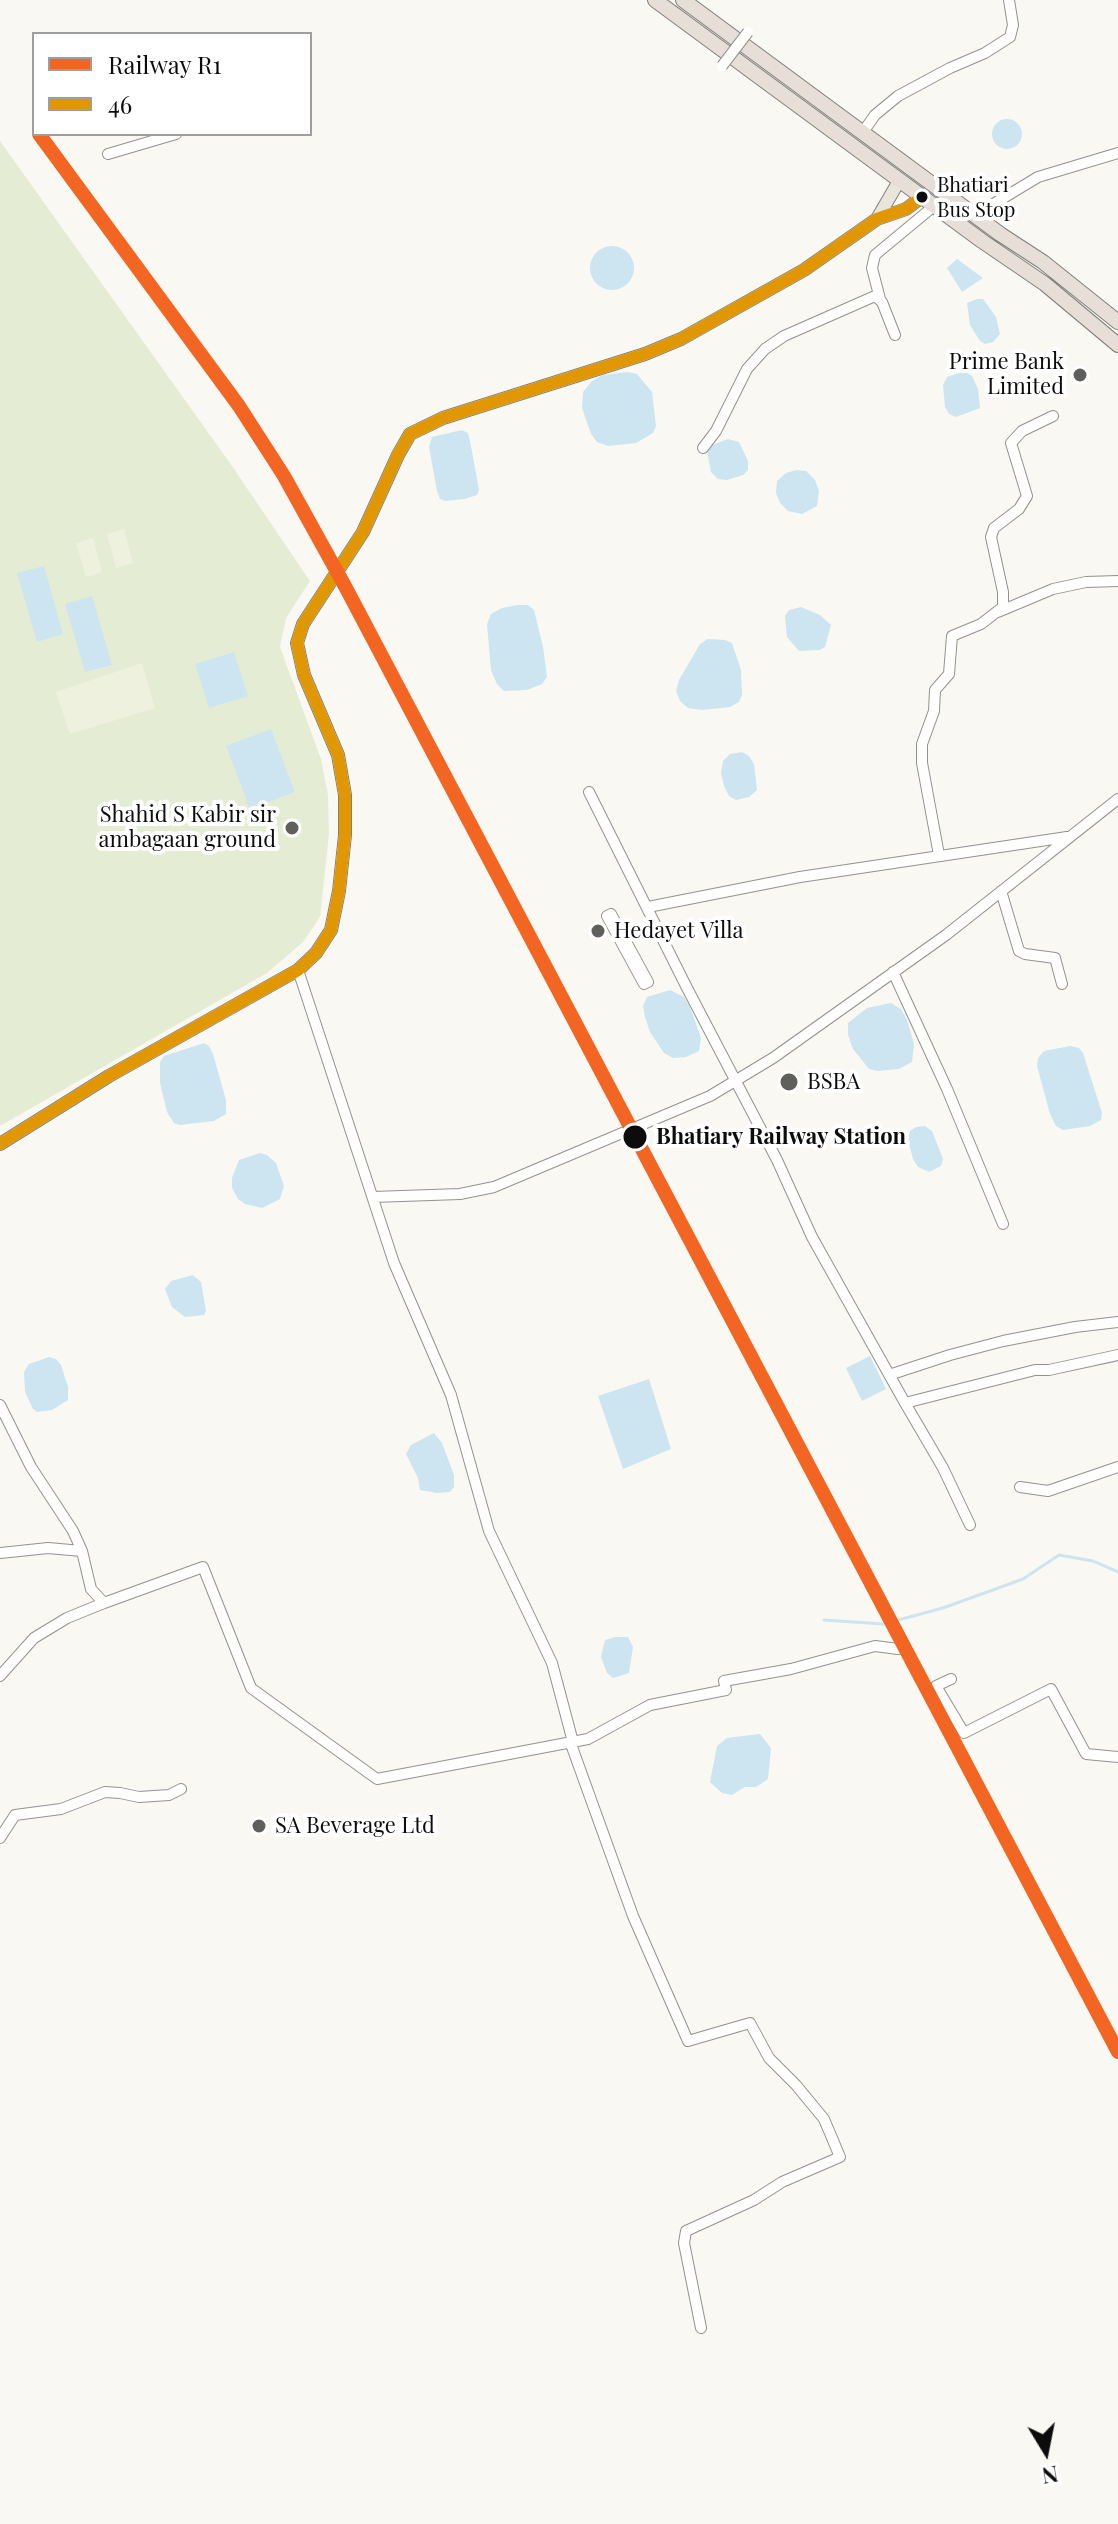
<!DOCTYPE html>
<style>
body{margin:0}
#map{position:relative;width:1118px;height:2524px;overflow:hidden;background:#faf8f2;font-family:"Playfair Display",serif}
canvas{display:block}
.legend{position:absolute;left:32px;top:32px;width:280px;height:104px;box-sizing:border-box;background:#fff;border:2px solid #9e9e9e;margin:0;padding:10px 14px;list-style:none;font-size:24px;color:#0c0c0c}
.legend li{display:flex;align-items:center;gap:16px;height:40px}
.legend b{width:40px;border:2px solid #9e9e9e}
.north{position:absolute;left:1006px;top:2412px;width:80px;height:80px;-webkit-text-stroke:6px #fff;paint-order:stroke;rotate:170deg;font-size:22px;font-weight:700;line-height:32px;text-align:center;color:#0c0c0c}
.north::after{content:'';display:block;margin:auto;width:28px;height:36px;background:#0c0c0c;clip-path:polygon(50% 0,100% 100%,50% 72%,0 100%)}
</style>
<div id="map">
<canvas width="1118" height="2524"></canvas>
<ul class="legend">
<li><b style="height:10px;background:#f26522"></b>Railway R1</li>
<li><b style="height:10px;background:#e09701"></b>46</li>
</ul>
<div class="north">N</div>
</div>
<script>
const g = document.querySelector('canvas').getContext('2d');
g.lineJoin = 'round';
function fill(path, color) {
  g.fillStyle = color;
  g.fill(path, 'evenodd');
}
function shape(rows) {
  const path = new Path2D();
  for (const r of rows) {
    if (r.length === 3) {
      path.moveTo(r[0] + r[2], r[1]);
      path.arc(r[0], r[1], r[2], 0, 2 * Math.PI);
      continue;
    }
    path.moveTo(r[0], r[1]);
    for (let i = 2; i < r.length; i += 2) path.lineTo(r[i], r[i + 1]);
  }
  return path;
}
function stroke(path, color, width, dash) {
  g.strokeStyle = color;
  g.lineWidth = width;
  g.lineCap = dash ? 'butt' : 'round';
  g.setLineDash(dash || []);
  g.stroke(path);
}
function write(font, color, halo, rows, align = 'center') {
  g.font = font + ' "Playfair Display",serif';
  g.lineWidth = 8;
  g.setLineDash([]);
  g.textBaseline = 'middle';
  g.strokeStyle = halo;
  g.fillStyle = color;
  for (const [text, x, y, turn = 0] of rows) {
    g.save();
    g.translate(x, y);
    g.rotate((+turn || 0) * Math.PI / 180);
    g.textAlign = isNaN(turn) ? turn : align;
    if (halo) g.strokeText(text, 0, 0);
    g.fillText(text, 0, 0);
    g.restore();
  }
}
fill(shape([
 [0,141,232,466,310,581,286,618,280,647,321,759,328,795,329,834,320,917,303,942,267,973,0,1126]
]), '#e4edd4');
fill(shape([
 [124,529,133,563,116,568,107,534],
 [93,538,102,572,86,577,76,543],
 [142,663,155,708,70,734,56,692]
]), '#edf1dd');
fill(shape([
 [1007,134,15],
 [612,268,22],
 [957,259,983,278,962,292,947,268],
 [977,299,983,299,996,317,1000,334,993,342,985,344,980,341,970,325,967,303],
 [965,371,972,376,978,389,980,408,956,417,949,414,945,407,943,385,947,377],
 [628,372,637,374,652,392,656,426,653,433,636,443,608,446,597,442,591,434,582,408,583,392,592,381,603,375],
 [462,430,468,433,470,441,479,490,477,495,465,499,445,501,440,499,437,491,429,447,432,437],
 [728,439,739,442,748,461,748,470,743,475,727,480,718,479,711,472,707,451,712,445],
 [796,470,806,471,815,480,819,491,817,506,802,514,788,511,780,503,776,493,777,481,786,473],
 [44,566,63,634,37,642,17,573],
 [92,596,112,665,85,672,65,604],
 [518,605,528,605,534,610,543,647,547,677,542,684,527,690,504,691,497,684,491,670,487,624,491,614,502,608],
 [801,607,820,615,831,625,825,647,820,650,799,651,787,637,785,616,789,610],
 [708,639,725,640,732,643,741,670,742,695,739,702,730,707,702,710,688,708,680,701,676,691,679,680,700,644],
 [234,652,248,696,209,708,195,664],
 [271,729,295,792,250,809,226,746],
 [742,752,749,756,754,764,757,790,749,797,736,800,729,796,724,786,721,773,723,761,730,754],
 [670,990,684,997,690,1007,701,1038,699,1051,686,1057,673,1058,664,1053,650,1032,645,1017,643,1006,647,997],
 [891,1003,901,1009,907,1020,914,1044,912,1062,899,1069,878,1071,869,1069,853,1049,848,1035,848,1023,867,1008],
 [204,1043,209,1046,213,1054,226,1100,226,1114,214,1121,180,1125,174,1123,167,1112,160,1083,160,1062,164,1056],
 [1070,1046,1079,1048,1083,1053,1102,1113,1101,1120,1090,1126,1063,1130,1056,1126,1050,1114,1037,1066,1038,1058,1044,1051],
 [925,1126,932,1131,943,1159,941,1166,929,1172,918,1167,913,1159,908,1140,910,1131,916,1127],
 [260,1153,267,1155,276,1163,284,1186,280,1199,262,1208,245,1204,238,1199,232,1188,232,1178,239,1160],
 [193,1275,201,1282,206,1311,204,1315,185,1317,172,1307,165,1289,171,1281],
 [870,1356,886,1389,862,1401,846,1368],
 [49,1357,56,1359,61,1365,68,1387,68,1400,52,1410,37,1412,33,1409,25,1392,24,1372,29,1364],
 [649,1379,671,1449,623,1469,598,1396],
 [434,1433,442,1443,454,1475,454,1487,450,1492,437,1493,420,1490,418,1478,406,1454,411,1445],
 [615,1637,628,1637,633,1647,629,1673,613,1678,607,1673,601,1657,605,1640],
 [760,1734,771,1748,768,1779,756,1787,745,1787,732,1795,722,1793,710,1782,717,1746,727,1738]
]), '#cce5f0');
stroke(shape([
 [824,1620,883,1624,943,1608,1023,1579,1059,1555,1093,1561,1118,1572]
]), '#cce5f0', 3);
const minor = shape([
 [863,132,875,115,898,96,950,68,985,53,1010,37,1013,25,1009,0],
 [108,154,176,134],
 [981,219,995,203,1038,177,1118,153],
 [880,299,872,268,875,255,934,206],
 [703,448,716,431,747,369,765,349,784,336,875,296,882,302,895,335],
 [998,612,1053,589,1086,582,1118,581],
 [589,792,686,986,777,1160,812,1237,905,1403,1035,1370,1049,1370,1118,1355],
 [939,855,922,763,922,744,934,711,935,690,949,674,952,636,981,624,1003,607,1003,592,991,537,994,528,1019,509,1027,496,1011,443,1022,431,1053,416],
 [1001,891,1019,951,1025,954,1055,958,1062,984],
 [648,907,800,877,1067,837],
 [611,914,648,982,644,984,607,916,611,914],
 [298,970,394,1263,451,1395,489,1531,552,1663,573,1742,572,1747,633,1916,688,2041,750,2023,769,2058,796,2085,824,2119,840,2157,782,2182,754,2200,686,2231,684,2243,701,2328],
 [893,972,947,1089,1003,1224],
 [373,1197,460,1194,494,1187,710,1096,773,1058,946,935,1118,799],
 [889,1375,950,1355,1003,1341,1075,1327,1118,1322],
 [905,1403,943,1468,970,1525],
 [0,1405,31,1467,73,1531,82,1551,91,1589,104,1603,67,1618,34,1638,0,1676],
 [1020,1487,1048,1491,1118,1467],
 [0,1553,48,1548,82,1551],
 [104,1603,203,1567,251,1688,377,1779,588,1739,650,1705,726,1690,724,1681,791,1669,875,1646,898,1649],
 [951,1679,936,1686,964,1733,1051,1689,1086,1754,1118,1757],
 [0,1838,15,1815,61,1809,105,1792,120,1793,139,1797,169,1795,181,1789]
]);
const major = shape([
 [877,219,899,181],
 [0,1144,109,1076,298,970,316,953,331,930,339,891,345,835,345,795,338,755,304,675,297,643,303,624,363,532,398,455,410,434,443,418,645,354,681,339,804,270,877,219,906,209,922,197]
]);
const highway = shape([
 [655,0,982,241,1045,284,1118,345],
 [683,0,1000,234,1043,262,1118,322]
]);
stroke(minor, '#939290', 12);
stroke(major, '#80807d', 14);
stroke(highway, '#80807d', 16);
stroke(minor, '#fefefd', 10);
stroke(major, '#e9e5da', 12);
stroke(highway, '#e6ded7', 14);
const minorBridge = shape([
 [722,66,748,32]
]);
stroke(minorBridge, '#939290', 12, []);
stroke(minorBridge, '#fefefd', 10);
stroke(shape([
 [0,1144,109,1076,298,970,316,953,331,930,339,891,345,835,345,795,338,755,304,675,297,643,303,624,363,532,398,455,410,434,443,418,645,354,681,339,804,270,877,219,906,209,922,197]
]), '#e09701', 12);
stroke(shape([
 [39,134,239,406,284,476,346,588,1118,2052]
]), '#f26522', 14);
for (const [x, y, r, color] of [
 [922,197,7,"#0c0c0c"],
 [1080,375,8,"#5f5f5c"],
 [292,828,8,"#5f5f5c"],
 [598,931,8,"#5f5f5c"],
 [789,1082,10,"#5f5f5c"],
 [635,1137,13,"#0c0c0c"],
 [259,1826,8,"#5f5f5c"]
]) {
  const dot = new Path2D();
  dot.arc(x, y, r, 0, 2 * Math.PI);
  g.fillStyle = color;
  g.fill(dot);
  stroke(dot, '#fff', 3);
}
write('20px', '#0c0c0c', '#fff', [
 ["Bhatiari",937,186],
 ["Bus Stop",937,211]
], 'left');
write('22px', '#0c0c0c', '#fff', [
 ["Prime Bank",1064,362,"right"],
 ["Limited",1064,387,"right"],
 ["Shahid S Kabir sir",276,815,"right"],
 ["ambagaan ground",276,840,"right"],
 ["Hedayet Villa",614,931],
 ["BSBA",807,1082],
 ["SA Beverage Ltd",275,1826]
], 'left');
write('bold 22px', '#0c0c0c', '#fff', [
 ["Bhatiary Railway Station",656,1137]
], 'left');
</script>
